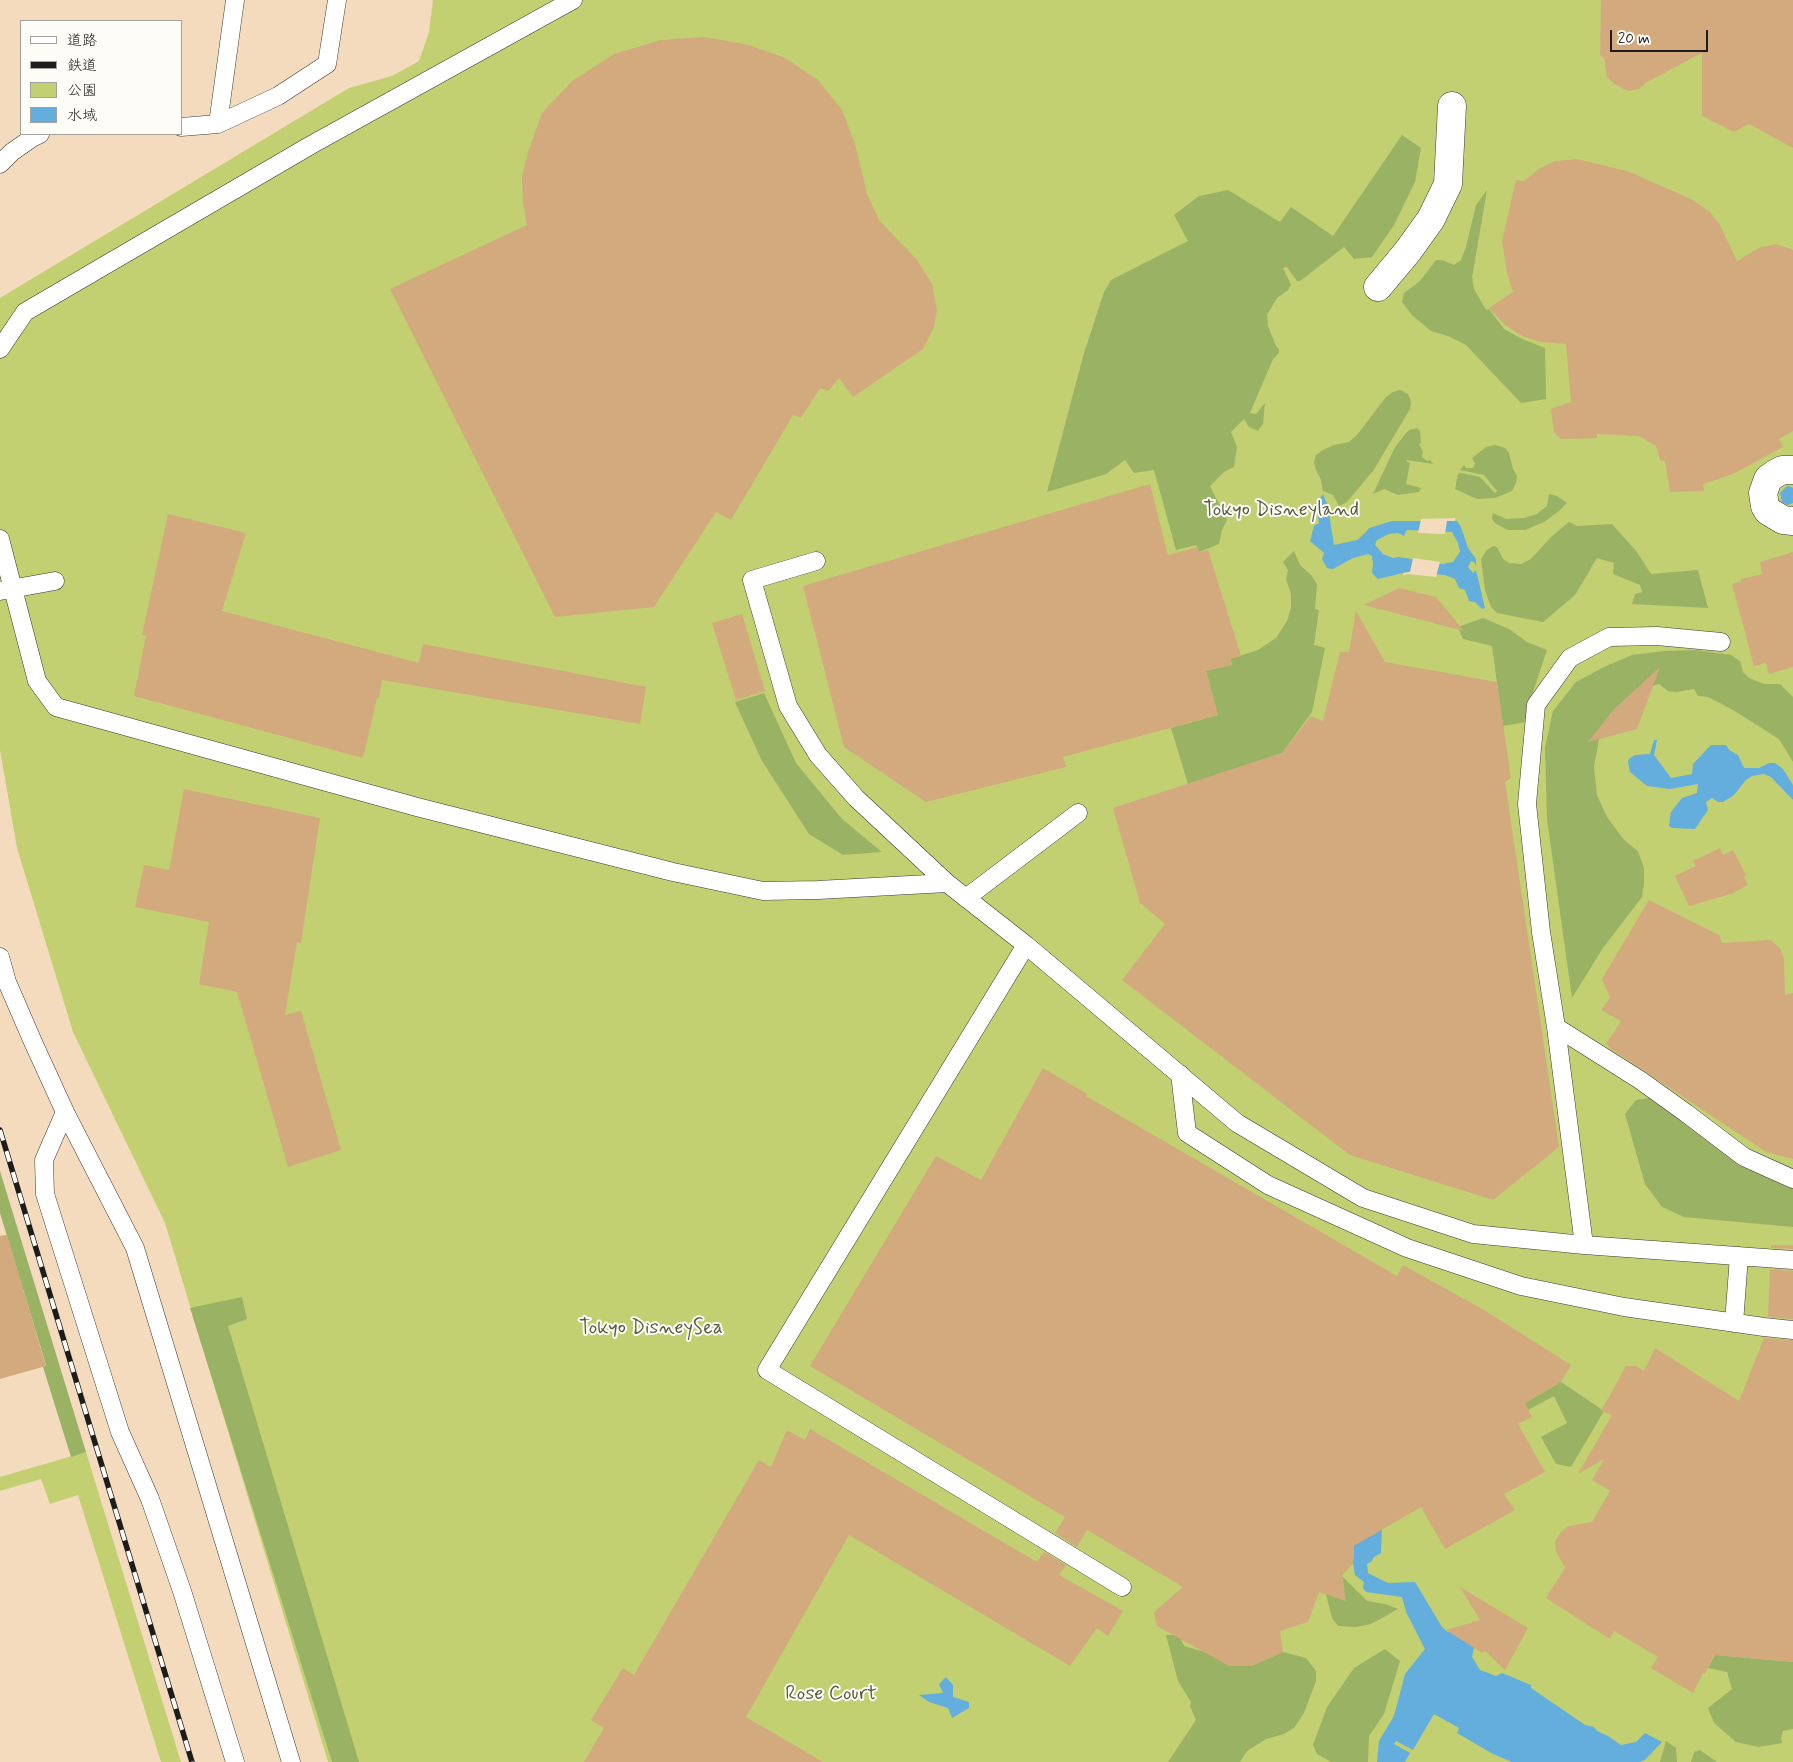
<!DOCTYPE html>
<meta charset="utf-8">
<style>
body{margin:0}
#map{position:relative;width:1793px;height:1762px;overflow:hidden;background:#f4dbbe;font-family:Mynerve,"Klee One",sans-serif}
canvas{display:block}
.legend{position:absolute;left:20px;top:20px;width:162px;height:115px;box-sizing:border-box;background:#fdfcf7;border:1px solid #a3a29f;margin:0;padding:6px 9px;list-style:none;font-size:15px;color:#1c1c1c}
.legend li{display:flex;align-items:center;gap:10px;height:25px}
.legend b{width:25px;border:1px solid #a3a29f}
.scale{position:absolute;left:1610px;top:30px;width:98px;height:22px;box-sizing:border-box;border:2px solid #1c1c1c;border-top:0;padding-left:6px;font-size:15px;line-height:18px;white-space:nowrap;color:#1c1c1c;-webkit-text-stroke:4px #fdfcf7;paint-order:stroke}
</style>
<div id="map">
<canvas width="1793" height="1762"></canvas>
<ul class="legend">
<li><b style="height:6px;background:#fff"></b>道路</li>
<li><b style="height:6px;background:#1c1c1c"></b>鉄道</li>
<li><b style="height:14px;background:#c2d072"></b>公園</li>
<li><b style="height:14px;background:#63aedc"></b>水域</li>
</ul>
<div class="scale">20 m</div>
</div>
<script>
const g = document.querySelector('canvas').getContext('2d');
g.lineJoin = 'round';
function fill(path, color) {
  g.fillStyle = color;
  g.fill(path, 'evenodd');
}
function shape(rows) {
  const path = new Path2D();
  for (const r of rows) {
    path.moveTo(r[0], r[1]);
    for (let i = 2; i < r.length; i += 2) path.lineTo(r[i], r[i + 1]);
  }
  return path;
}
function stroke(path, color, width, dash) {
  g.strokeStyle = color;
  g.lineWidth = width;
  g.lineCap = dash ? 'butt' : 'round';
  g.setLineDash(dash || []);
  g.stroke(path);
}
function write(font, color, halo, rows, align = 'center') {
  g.font = font + ' Mynerve,sans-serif';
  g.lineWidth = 4;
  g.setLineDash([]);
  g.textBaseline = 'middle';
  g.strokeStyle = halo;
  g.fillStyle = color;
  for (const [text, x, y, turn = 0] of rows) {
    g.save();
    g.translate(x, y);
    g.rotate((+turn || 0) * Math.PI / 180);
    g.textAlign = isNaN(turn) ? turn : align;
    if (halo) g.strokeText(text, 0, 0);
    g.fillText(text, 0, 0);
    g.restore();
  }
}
fill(shape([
 [433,0,1793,0,1793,1762,328,1762,165,1223,73,1032,17,848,0,750,0,298,349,88,392,76,419,61,429,32],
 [86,1452,181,1762,161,1762,78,1495,50,1504,41,1479,0,1491,0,1477]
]), '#c2d072');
fill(shape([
 [1402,135,1421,148,1415,182,1394,225,1372,257,1354,259,1344,247,1300,281,1297,281,1287,267,1283,268,1291,285,1288,290,1277,298,1267,315,1268,326,1276,346,1279,349,1279,353,1273,359,1250,413,1256,414,1265,403,1263,424,1258,431,1249,427,1244,419,1231,432,1237,447,1234,467,1224,472,1210,486,1227,520,1222,530,1219,544,1199,552,1196,545,1176,550,1154,470,1134,473,1125,460,1106,474,1047,492,1084,353,1104,292,1111,280,1188,241,1174,215,1199,196,1228,190,1280,222,1291,207,1333,236],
 [1487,190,1472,278,1474,289,1486,310,1489,309,1504,329,1522,339,1545,348,1546,399,1521,403,1466,345,1448,336,1431,331,1412,315,1402,302,1404,293,1420,281,1436,260,1442,260,1454,265,1461,260,1466,247,1476,205],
 [1400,390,1408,394,1411,402,1410,409,1373,471,1347,502,1339,506,1333,495,1323,491,1321,480,1316,470,1314,462,1316,455,1323,450,1334,445,1349,442,1357,435,1386,397,1393,392],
 [1417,428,1420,431,1421,443,1419,444,1423,452,1422,457,1427,461,1430,460,1433,464,1407,460,1407,462,1410,463,1406,484,1421,488,1419,492,1398,495,1384,489,1373,494,1394,449,1405,434,1409,430],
 [1495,445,1505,448,1509,453,1513,469,1517,476,1516,483,1512,491,1495,498,1477,499,1455,489,1458,474,1461,473,1480,477,1495,493,1497,491,1484,475,1460,470,1464,465,1466,468,1473,468,1475,463,1472,458,1486,447],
 [1549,494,1557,496,1567,503,1559,511,1544,522,1525,530,1508,530,1496,524,1492,519,1493,513,1506,519,1524,518,1537,514,1547,506],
 [1569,522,1577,526,1612,524,1637,552,1651,574,1698,570,1708,608,1632,604,1635,594,1642,592,1640,585,1613,574,1614,563,1597,558,1575,595,1543,622,1497,613,1491,607,1485,590,1481,559,1487,550,1493,546,1497,547,1503,559,1509,563,1521,564,1531,559,1552,536],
 [1294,551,1300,565,1311,575,1317,584,1315,609,1319,610,1314,645,1325,648,1312,712,1282,753,1188,784,1171,728,1218,715,1206,671,1232,664,1230,659,1258,650,1276,638,1287,621,1291,608,1291,594,1286,579,1288,570,1283,562],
 [1483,618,1509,629,1527,642,1547,650,1532,695,1526,722,1503,726,1492,646,1463,639,1458,627],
 [1696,650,1731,655,1740,661,1743,672,1749,678,1764,684,1780,684,1793,697,1793,762,1779,739,1733,710,1708,697,1698,696,1694,689,1676,692,1668,691,1659,684,1633,692,1605,721,1599,739,1594,767,1597,795,1607,817,1624,840,1638,851,1644,868,1644,883,1642,897,1603,948,1572,998,1547,819,1545,748,1553,711,1576,682,1604,667,1632,655,1664,651],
 [764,693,796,763,842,819,882,852,843,855,809,834,762,761,735,702],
 [1654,1097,1793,1181,1793,1227,1684,1217,1662,1207,1645,1184,1625,1114,1636,1100],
 [0,1171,86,1452,71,1457,43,1367,46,1365,0,1213],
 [242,1297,247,1319,228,1326,359,1762,332,1762,190,1308],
 [1561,1382,1604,1411,1571,1467,1556,1464,1541,1437,1567,1423,1554,1396,1528,1410,1525,1403],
 [1342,1576,1367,1601,1385,1604,1398,1609,1371,1624,1356,1627,1338,1626,1332,1618,1326,1594,1336,1597,1344,1587],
 [1166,1635,1179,1635,1184,1646,1251,1666,1283,1652,1306,1658,1316,1671,1316,1681,1304,1713,1294,1728,1284,1734,1266,1739,1247,1751,1240,1762,1168,1762,1196,1720,1190,1706,1191,1702,1178,1681],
 [1385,1649,1400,1661,1384,1714,1369,1736,1368,1762,1331,1762,1317,1754,1313,1745,1327,1707,1354,1668],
 [1715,1655,1793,1662,1793,1729,1783,1731,1781,1738,1782,1743,1759,1747,1736,1742,1714,1723,1708,1708,1732,1689,1727,1672,1708,1668],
 [1666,1741,1676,1748,1677,1762,1660,1762],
 [1700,1750,1717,1762,1691,1762,1694,1752]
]), '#99b264');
fill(shape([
 [1789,486,1793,488,1793,503,1788,505,1782,502,1780,493,1786,487],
 [1323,494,1328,507,1334,545,1357,540,1366,532,1369,528,1392,521,1457,521,1461,527,1468,548,1476,559,1476,566,1474,562,1471,561,1468,567,1473,573,1476,570,1485,608,1482,609,1475,602,1469,601,1465,590,1459,588,1455,579,1445,575,1407,572,1378,579,1372,573,1373,564,1372,556,1368,554,1353,558,1333,569,1327,568,1322,559,1324,553,1310,541,1314,526,1319,523,1316,504],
 [1408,530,1452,532,1458,543,1460,552,1453,562,1442,564,1399,557,1393,558,1383,554,1375,545,1377,540,1389,534,1398,533,1404,536,1406,531],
 [1654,740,1657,740,1654,755,1671,778,1692,774,1693,764,1711,745,1726,745,1729,750,1738,755,1744,768,1759,768,1769,763,1775,763,1783,769,1793,785,1793,800,1771,777,1764,774,1752,776,1746,780,1733,796,1723,802,1718,802,1712,798,1706,802,1708,810,1695,829,1672,828,1669,826,1671,812,1682,798,1697,793,1698,784,1670,789,1647,786,1630,772,1628,762,1629,759,1635,755,1650,754],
 [1382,1524,1381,1553,1374,1557,1371,1562,1367,1564,1368,1573,1388,1583,1415,1582,1442,1627,1448,1632,1453,1632,1474,1648,1472,1657,1480,1670,1496,1676,1502,1673,1531,1685,1531,1688,1585,1725,1594,1727,1597,1731,1608,1736,1621,1745,1636,1742,1645,1733,1662,1742,1645,1760,1639,1762,1512,1762,1493,1754,1457,1733,1459,1728,1434,1714,1413,1750,1396,1741,1394,1744,1410,1753,1405,1762,1377,1762,1379,1741,1394,1716,1405,1674,1425,1649,1406,1612,1402,1597,1366,1592,1363,1588,1364,1582,1355,1575,1353,1563,1354,1546],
 [946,1677,953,1685,953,1697,969,1702,969,1708,952,1718,948,1708,929,1702,919,1695,943,1693,939,1684]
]), '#63aedc');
fill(shape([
 [1456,518,1454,521,1447,521,1445,534,1418,533,1421,519],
 [1413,558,1440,562,1436,577,1407,574,1403,576,1404,573,1410,572]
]), '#f4dbbe');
fill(shape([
 [1601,0,1793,0,1793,148,1749,124,1734,132,1702,116,1702,53,1647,82,1639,89,1628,91,1614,84,1607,77,1604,58,1600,55],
 [704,37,749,45,785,58,818,80,842,110,855,144,867,194,879,220,917,260,932,284,937,310,934,327,923,349,853,397,839,378,828,391,820,388,801,418,793,415,731,520,716,512,654,607,555,617,390,289,527,225,523,203,522,177,528,152,542,113,572,81,614,54,661,40],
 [1577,159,1627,171,1691,199,1710,212,1720,225,1737,261,1759,248,1776,244,1793,250,1793,431,1779,439,1783,447,1733,474,1703,484,1704,491,1670,492,1665,461,1660,460,1656,446,1639,436,1597,434,1597,438,1561,439,1554,432,1551,409,1571,402,1566,344,1541,342,1522,336,1505,325,1489,308,1513,292,1507,273,1502,241,1516,180,1524,181,1540,168,1555,161],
 [1150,484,1168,555,1198,547,1199,552,1208,550,1241,656,1230,659,1232,665,1206,671,1218,715,1063,757,1066,767,926,802,844,747,803,586],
 [168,514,246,533,222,611,419,663,423,644,646,687,640,724,382,680,379,698,377,698,363,758,134,696,146,636,142,635],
 [1793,552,1793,667,1769,674,1766,663,1754,666,1732,584,1741,582,1741,579,1762,574,1760,562],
 [1399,588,1436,597,1464,631,1364,605],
 [1356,611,1385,662,1497,682,1511,779,1505,781,1559,1147,1493,1200,1350,1155,1122,980,1165,924,1140,903,1113,808,1282,753,1311,716,1323,721,1340,652,1349,652],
 [742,614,765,691,736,700,712,623],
 [1660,667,1637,729,1588,742,1614,709],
 [184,789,320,818,301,943,297,942,285,1015,301,1011,341,1150,288,1167,237,992,199,984,209,922,135,907,144,865,169,870],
 [1720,848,1723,855,1733,850,1746,875,1744,877,1748,885,1731,894,1689,906,1675,876,1696,866,1693,861],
 [1649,900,1719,935,1722,943,1770,940,1780,948,1784,959,1785,995,1793,993,1793,1159,1766,1152,1611,1049,1611,1048,1606,1044,1621,1021,1601,1010,1610,998,1602,979],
 [1043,1068,1087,1094,1086,1096,1397,1276,1403,1265,1484,1310,1571,1365,1561,1382,1525,1403,1532,1417,1518,1424,1545,1472,1504,1494,1515,1510,1445,1549,1421,1507,1354,1546,1353,1563,1342,1576,1346,1601,1319,1592,1308,1622,1280,1631,1283,1652,1251,1666,1229,1666,1157,1626,1154,1612,1183,1587,1087,1530,1077,1547,1055,1533,1065,1517,810,1366,936,1156,981,1180],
 [7,1235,46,1366,0,1379,0,1236],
 [1771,1245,1793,1245,1793,1249,1771,1248],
 [1770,1269,1793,1271,1793,1319,1768,1317],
 [1764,1338,1793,1340,1793,1662,1714,1655,1705,1674,1703,1673,1693,1693,1651,1668,1658,1657,1614,1631,1610,1639,1546,1598,1565,1568,1556,1551,1555,1541,1561,1532,1569,1526,1592,1522,1610,1491,1592,1480,1604,1459,1578,1474,1612,1415,1601,1411,1626,1366,1636,1366,1644,1371,1655,1348,1739,1401],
 [810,1429,1037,1562,1044,1552,1066,1565,1059,1575,1123,1611,1108,1636,1097,1628,1070,1666,849,1535,746,1717,823,1762,584,1762,604,1728,591,1720,623,1668,634,1675,759,1460,771,1467,787,1430,805,1440],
 [1460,1587,1528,1628,1505,1670,1485,1651,1482,1653,1446,1630,1480,1620]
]), '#d2aa7e');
const lane = shape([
 [218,124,235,0],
 [181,127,218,124,278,96,327,64,337,0],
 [0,164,12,152,32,138,40,134],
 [0,349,25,312,311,145,573,0],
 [0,539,37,681,56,707,417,807,673,872,763,891,818,890,947,883],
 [816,561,752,580,788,706,818,755,856,798,947,883,1026,945,1237,1123,1363,1198,1473,1234,1584,1245,1793,1260],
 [0,591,55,581],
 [966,898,1078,813],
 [1026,945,767,1370,1122,1587],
 [0,957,7,982,33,1042,65,1112,135,1248,291,1762],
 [1556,1027,1640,1080,1686,1113,1744,1157,1793,1179],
 [1180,1074,1187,1133,1268,1185,1407,1248,1521,1286,1624,1307,1764,1327,1793,1330],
 [65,1112,44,1160,45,1194,120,1432,150,1499,182,1591,235,1762],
 [1584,1245,1556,1027,1541,932,1527,804,1536,705,1570,658,1609,637,1657,636,1721,642],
 [1734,1323,1739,1256]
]);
const street = shape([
 [1378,287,1408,251,1431,219,1448,184,1452,106],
 [1793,470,1782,470,1775,474,1768,479,1763,493,1765,506,1768,511,1783,520,1793,521]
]);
stroke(lane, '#3c3934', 19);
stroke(street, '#3c3934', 29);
stroke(lane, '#fff', 18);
stroke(street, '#fff', 28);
const rail = shape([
 [0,1130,192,1762]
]);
stroke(rail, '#1c1c1c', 5.5);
stroke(rail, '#fdfcf7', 4, [11]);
write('20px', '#565b3a', '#fdfcf7', [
 ["Tokyo Disneyland",1281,511],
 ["Tokyo DisneySea",651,1329],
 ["Rose Court",831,1695]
]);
</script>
